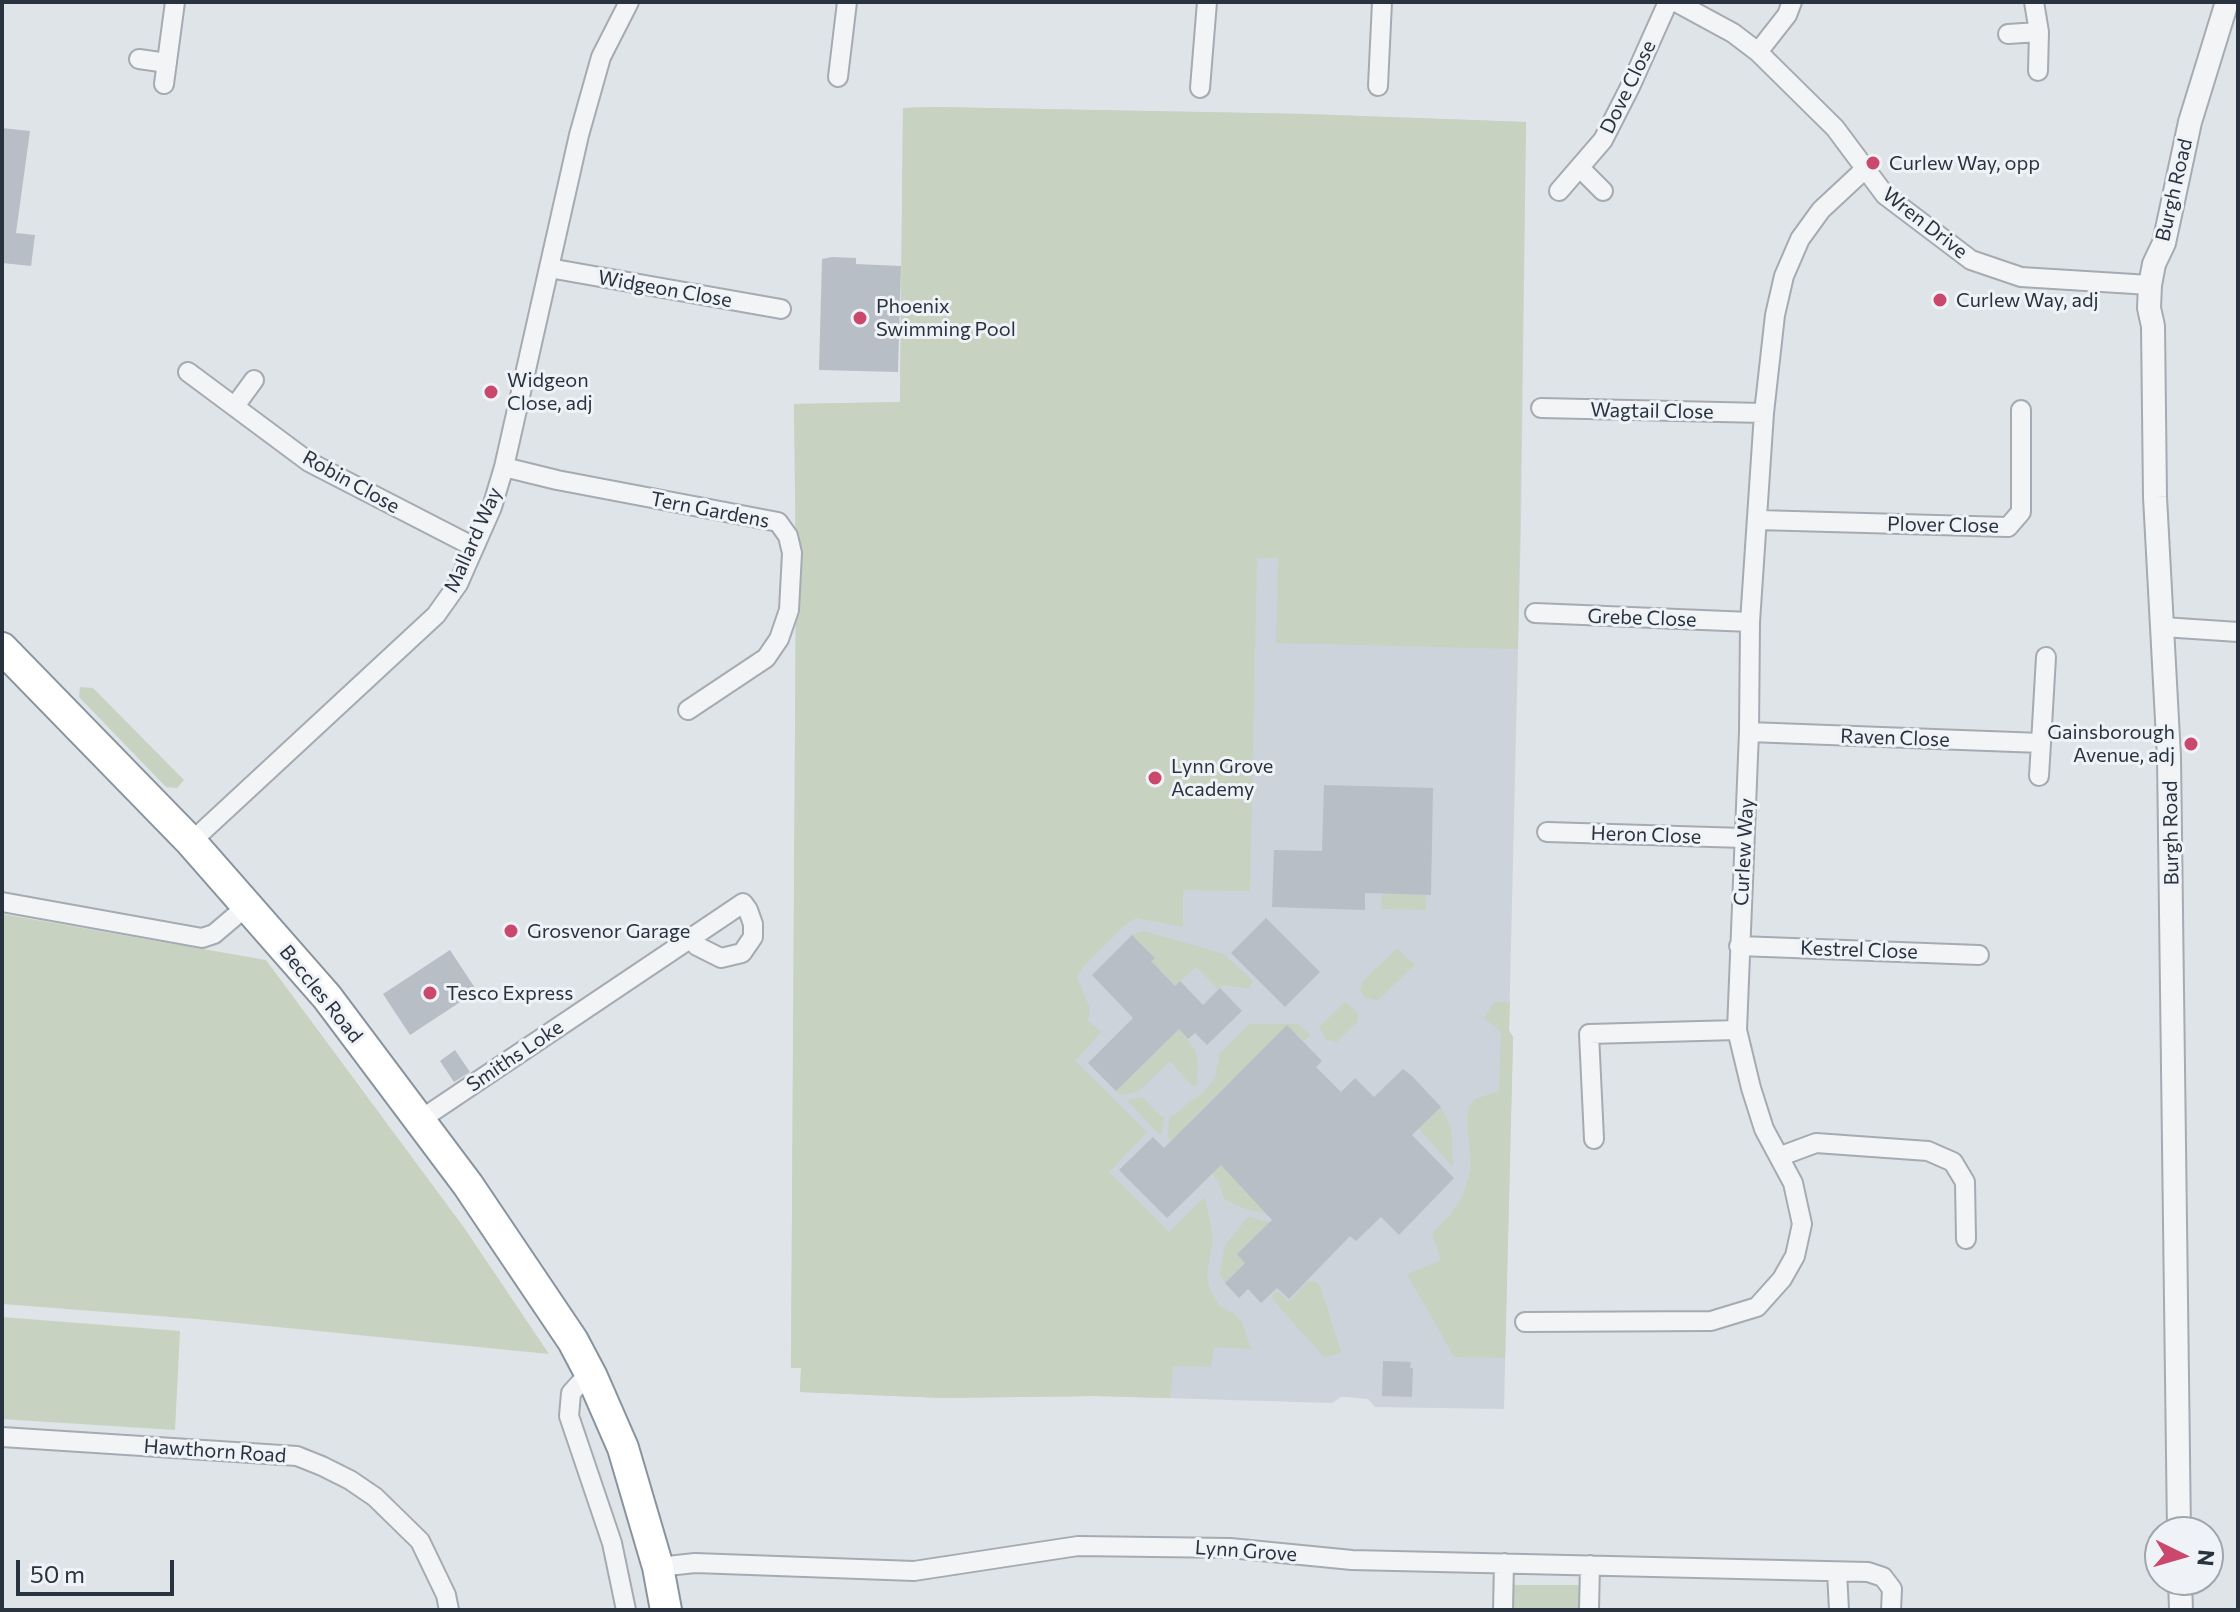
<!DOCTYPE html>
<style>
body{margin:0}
#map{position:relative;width:2240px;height:1612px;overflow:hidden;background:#dfe4e8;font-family:Commissioner,sans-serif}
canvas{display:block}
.frame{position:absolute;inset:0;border:4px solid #29333f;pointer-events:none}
.north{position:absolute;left:2144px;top:1516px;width:80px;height:80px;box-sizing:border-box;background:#eff2f6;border:2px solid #a0a6ad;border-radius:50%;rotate:95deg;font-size:22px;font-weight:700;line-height:32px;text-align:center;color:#29333f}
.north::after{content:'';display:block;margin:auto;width:28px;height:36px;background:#ca486c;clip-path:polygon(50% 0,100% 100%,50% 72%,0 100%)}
.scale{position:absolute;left:16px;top:1560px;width:158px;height:36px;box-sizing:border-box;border:4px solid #29333f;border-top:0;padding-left:10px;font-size:24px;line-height:28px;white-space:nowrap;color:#29333f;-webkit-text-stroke:6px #eff2f6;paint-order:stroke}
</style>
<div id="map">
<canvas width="2240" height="1612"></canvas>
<div class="frame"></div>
<div class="north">N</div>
<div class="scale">50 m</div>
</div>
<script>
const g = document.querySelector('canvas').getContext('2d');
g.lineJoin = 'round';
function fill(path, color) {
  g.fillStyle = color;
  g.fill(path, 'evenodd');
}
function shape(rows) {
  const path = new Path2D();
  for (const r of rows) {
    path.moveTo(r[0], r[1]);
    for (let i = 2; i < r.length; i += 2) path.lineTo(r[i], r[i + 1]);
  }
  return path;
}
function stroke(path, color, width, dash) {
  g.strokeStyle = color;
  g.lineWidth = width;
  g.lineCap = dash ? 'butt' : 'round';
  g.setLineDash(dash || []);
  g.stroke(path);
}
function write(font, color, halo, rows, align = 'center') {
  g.font = font + ' Commissioner,sans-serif';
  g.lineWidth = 6;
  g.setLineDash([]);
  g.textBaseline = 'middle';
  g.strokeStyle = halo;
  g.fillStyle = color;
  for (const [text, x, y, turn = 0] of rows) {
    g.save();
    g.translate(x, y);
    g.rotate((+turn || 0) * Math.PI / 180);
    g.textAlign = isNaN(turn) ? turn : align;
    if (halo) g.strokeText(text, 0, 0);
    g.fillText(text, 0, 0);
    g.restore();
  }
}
fill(shape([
 [937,107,1305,114,1526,122,1521,523,1509,1030,1513,1037,1504,1409,1375,1407,1368,1399,1346,1397,1341,1397,1332,1403,1096,1396,943,1398,800,1392,801,1368,791,1368,796,571,794,404,900,402,903,108]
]), '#cdd3da');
fill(shape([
 [937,107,1305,114,1526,122,1518,649,1276,643,1278,558,1257,558,1250,891,1183,890,1183,927,1136,918,1123,927,1083,967,1077,977,1090,1009,1088,1021,1101,1032,1075,1061,1147,1132,1109,1172,1169,1232,1205,1197,1213,1237,1207,1275,1210,1291,1220,1306,1236,1315,1242,1322,1251,1349,1214,1347,1211,1367,1173,1366,1170,1398,1096,1396,943,1398,800,1392,801,1368,791,1368,796,571,794,404,900,402,903,108],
 [80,687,93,688,184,780,177,788,166,787,79,697],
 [1382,894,1426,895,1426,910,1381,909],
 [2,914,266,960,465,1229,549,1354,197,1319,2,1304],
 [1144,931,1224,954,1253,981,1248,989,1222,985,1218,989,1196,967,1175,986,1151,961,1154,957,1132,935],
 [1397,949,1415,965,1378,1000,1365,998,1360,990,1363,981],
 [1345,1002,1358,1013,1358,1021,1337,1042,1327,1040,1319,1027],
 [1494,1002,1510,1002,1509,1030,1513,1037,1505,1358,1454,1357,1407,1274,1441,1260,1432,1234,1450,1215,1463,1195,1471,1168,1467,1118,1469,1106,1475,1099,1499,1091,1501,1032,1484,1018],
 [1249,1024,1298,1024,1310,1035,1304,1041,1293,1031,1281,1042,1276,1036,1204,1107,1185,1126,1200,1143,1186,1156,1167,1137,1170,1116,1175,1115,1189,1102,1204,1092,1215,1077,1220,1053],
 [1179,1029,1195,1050,1198,1062,1197,1086,1192,1086,1170,1061,1139,1091,1122,1095,1116,1091],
 [1143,1097,1160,1116,1164,1116,1162,1134,1158,1133,1127,1100],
 [1441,1107,1451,1127,1453,1167,1419,1129],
 [1218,1161,1267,1214,1243,1208,1224,1199,1219,1182,1209,1171],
 [1248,1217,1274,1223,1245,1263,1225,1283,1220,1274,1225,1245],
 [1308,1281,1316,1282,1320,1286,1341,1351,1339,1354,1324,1357,1273,1300,1272,1296,1277,1291,1289,1302],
 [2,1317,180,1331,175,1430,2,1419],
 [1513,1585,1585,1585,1584,1610,1511,1610]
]), '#c7d2c1');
fill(shape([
 [2,128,30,131,16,233,35,235,31,266,2,263],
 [832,257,856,258,856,264,901,266,898,372,819,370,822,259],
 [1324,785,1433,788,1431,895,1365,893,1365,910,1272,907,1274,850,1322,851],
 [1266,918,1320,972,1285,1007,1231,953],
 [1132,935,1155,958,1151,961,1175,986,1180,981,1203,1005,1220,988,1242,1011,1207,1045,1195,1033,1188,1039,1179,1029,1116,1091,1088,1063,1133,1018,1092,975],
 [450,950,477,991,410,1035,383,994],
 [1287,1025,1322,1061,1316,1067,1341,1092,1355,1078,1374,1097,1403,1069,1412,1076,1441,1107,1412,1135,1454,1178,1399,1235,1381,1217,1356,1241,1350,1236,1289,1299,1277,1288,1261,1303,1248,1289,1239,1298,1225,1283,1245,1263,1237,1254,1272,1220,1221,1165,1167,1218,1119,1170,1153,1137,1164,1148],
 [455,1050,470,1072,454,1082,440,1061],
 [1383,1361,1411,1362,1410,1368,1413,1368,1412,1397,1382,1396]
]), '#b7bec5');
const minor = shape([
 [1676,2,1733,33,1758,52,1835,128,1885,195,1971,260,2021,277,2150,285],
 [2034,2,2039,32,2038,71],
 [2008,34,2039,32],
 [1758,52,1787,15,1792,2],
 [139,59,167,63],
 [838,77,847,2],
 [164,84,175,2],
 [1378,86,1382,2],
 [1200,88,1207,2],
 [1580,168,1603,191],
 [1559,191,1603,140,1630,87,1668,2],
 [549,268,781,309],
 [188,372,309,462,474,547],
 [235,406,254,380],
 [1541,408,1764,413],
 [504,467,557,480,778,522,788,536,792,553,789,610,779,639,766,658,688,710],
 [1758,520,2008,527,2021,512,2021,410],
 [1535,613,1750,622],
 [2163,627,2238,632],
 [1749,732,2041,743,2046,657],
 [2039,776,2041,743],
 [1547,832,1744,838],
 [191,842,436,615,458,584,492,507,504,467,579,135,601,57,629,2],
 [2,902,202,938,214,934,247,906],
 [1739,946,1979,955],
 [420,1120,691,938,743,903,748,910,753,924,753,937,742,953,721,958,697,946,691,938],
 [1594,1139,1589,1034,1737,1030],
 [1781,1156,1816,1143,1928,1151,1953,1162,1965,1182,1966,1239],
 [1525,1322,1711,1321,1757,1307,1782,1279,1795,1256,1802,1224,1793,1183,1764,1129,1751,1088,1737,1030,1749,732,1750,622,1764,413,1775,315,1784,276,1800,239,1821,210,1865,169],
 [592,1377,580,1383,571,1393,569,1416,612,1543,626,1610],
 [2,1437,297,1456,322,1466,350,1480,375,1497,420,1541,446,1595,449,1610],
 [658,1567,695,1563,914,1571,1078,1546,1230,1548,1352,1560,1868,1572,1883,1577,1892,1589,1891,1610],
 [1837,1572,1839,1610],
 [1503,1610,1504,1563],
 [1589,1610,1590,1565]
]);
const tertiary = shape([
 [2179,1532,2169,757,2155,497,2153,326,2149,308,2150,285,2154,264,2164,243,2190,122,2227,2],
 [2180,1580,2181,1610]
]);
const trunk = shape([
 [2,648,191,842,327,997,468,1185,573,1341,592,1377,623,1448,658,1567,666,1610]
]);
stroke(minor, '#a5abb2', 22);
stroke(tertiary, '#a5abb2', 26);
stroke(trunk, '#87939e', 34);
stroke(minor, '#f2f4f6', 18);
stroke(tertiary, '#f2f4f6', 22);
stroke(trunk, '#fff', 30);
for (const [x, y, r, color] of [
 [1873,163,8,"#ca486c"],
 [1940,300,8,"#ca486c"],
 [860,318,8,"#ca486c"],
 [491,392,8,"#ca486c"],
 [2191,744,8,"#ca486c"],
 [1155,778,8,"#ca486c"],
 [511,931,8,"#ca486c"],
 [430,993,8,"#ca486c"]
]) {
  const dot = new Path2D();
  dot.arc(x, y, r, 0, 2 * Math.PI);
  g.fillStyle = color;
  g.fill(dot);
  stroke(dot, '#eff2f6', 3);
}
write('20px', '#29333f', '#eff2f6', [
 ["Dove Close",1628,87,-64],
 ["Burgh Road",2174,190,-77],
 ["Wren Drive",1925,223,38],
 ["Widgeon Close",665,289,10],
 ["Wagtail Close",1652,411,1],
 ["Robin Close",351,482,29],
 ["Tern Gardens",710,510,11],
 ["Plover Close",1943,525,1],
 ["Mallard Way",473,540,-66],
 ["Grebe Close",1642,618,2],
 ["Raven Close",1895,738,2],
 ["Burgh Road",2171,833,-91],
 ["Heron Close",1646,835,2],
 ["Curlew Way",1744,852,-87],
 ["Kestrel Close",1859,950,2],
 ["Beccles Road",321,994,51],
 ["Smiths Loke",515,1056,-34],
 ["Hawthorn Road",215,1451,4],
 ["Lynn Grove",1246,1551,4]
]);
write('20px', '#29333f', '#eff2f6', [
 ["Curlew Way, opp",1889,163],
 ["Curlew Way, adj",1956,300],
 ["Phoenix",876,306],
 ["Swimming Pool",876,329],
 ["Widgeon",507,380],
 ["Close, adj",507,403],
 ["Gainsborough",2175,732,"right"],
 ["Avenue, adj",2175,755,"right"],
 ["Lynn Grove",1171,766],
 ["Academy",1171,789],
 ["Grosvenor Garage",527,931],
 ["Tesco Express",446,993]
], 'left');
</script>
